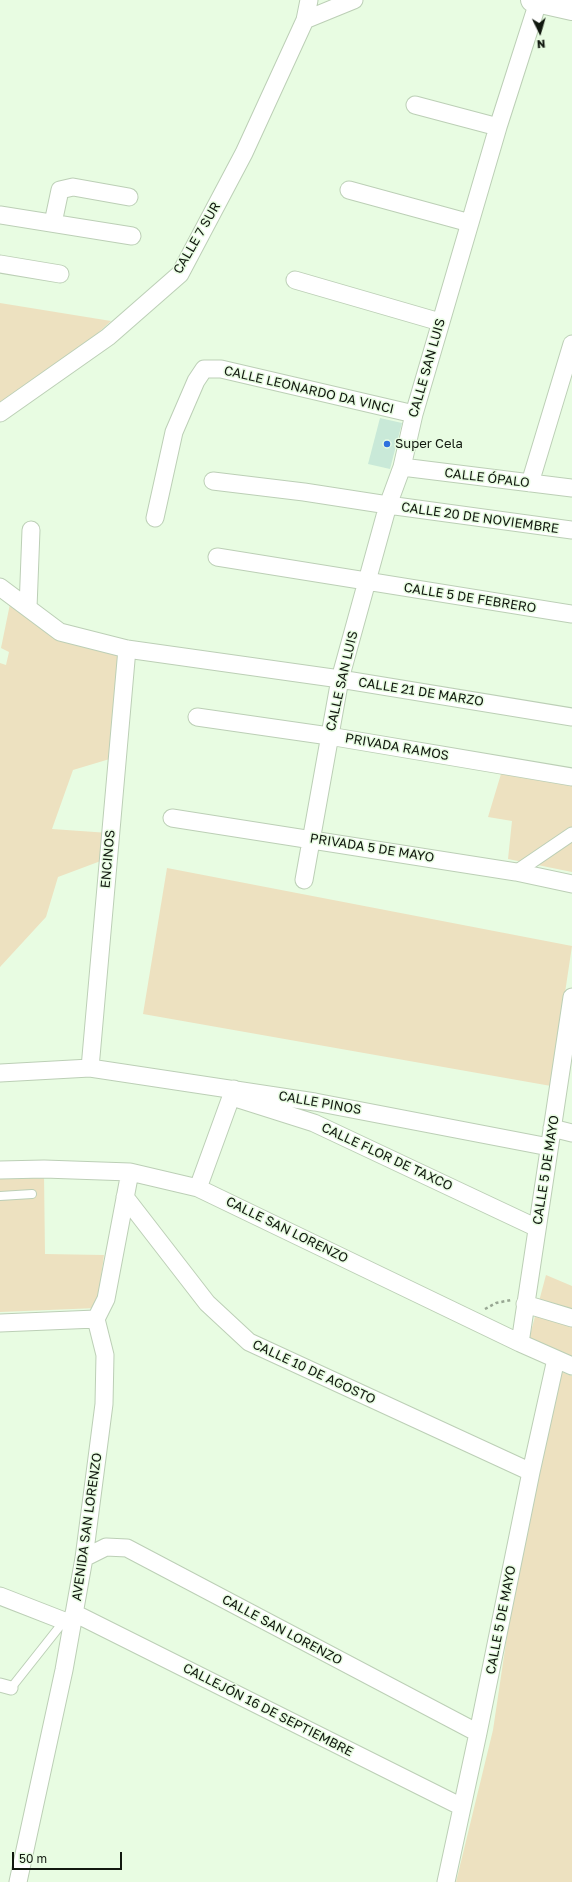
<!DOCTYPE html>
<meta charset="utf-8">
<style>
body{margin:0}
#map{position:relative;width:572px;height:1882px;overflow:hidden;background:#e8fce2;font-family:"Golos Text",sans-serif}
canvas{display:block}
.north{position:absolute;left:520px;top:12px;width:40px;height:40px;-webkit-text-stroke:3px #e8fce2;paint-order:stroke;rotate:175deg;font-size:11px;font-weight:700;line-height:16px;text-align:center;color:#11180f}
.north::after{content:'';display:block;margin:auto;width:14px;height:18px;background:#11180f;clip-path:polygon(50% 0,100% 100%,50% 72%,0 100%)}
.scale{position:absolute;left:12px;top:1852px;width:110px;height:18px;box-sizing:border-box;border:2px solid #11180f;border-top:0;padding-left:5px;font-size:12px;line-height:14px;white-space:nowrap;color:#11180f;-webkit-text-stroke:3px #e8fce2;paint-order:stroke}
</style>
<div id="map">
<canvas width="572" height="1882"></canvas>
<div class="north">N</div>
<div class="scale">50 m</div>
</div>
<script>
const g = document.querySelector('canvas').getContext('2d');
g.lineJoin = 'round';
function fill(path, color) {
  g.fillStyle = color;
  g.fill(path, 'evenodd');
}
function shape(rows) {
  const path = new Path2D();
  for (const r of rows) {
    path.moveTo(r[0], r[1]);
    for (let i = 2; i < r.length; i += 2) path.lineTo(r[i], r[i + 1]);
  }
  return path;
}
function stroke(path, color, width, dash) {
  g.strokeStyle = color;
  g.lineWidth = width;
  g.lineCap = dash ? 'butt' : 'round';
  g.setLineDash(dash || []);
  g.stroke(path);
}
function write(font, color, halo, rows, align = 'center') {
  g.font = font + ' "Golos Text",sans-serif';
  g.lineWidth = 3;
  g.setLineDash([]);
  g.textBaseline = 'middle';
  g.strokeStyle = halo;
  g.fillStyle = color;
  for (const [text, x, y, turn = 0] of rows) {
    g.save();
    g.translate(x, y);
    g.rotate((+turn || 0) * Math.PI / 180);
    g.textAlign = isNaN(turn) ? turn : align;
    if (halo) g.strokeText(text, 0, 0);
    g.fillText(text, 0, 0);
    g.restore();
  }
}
fill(shape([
 [0,303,111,321,82,348,0,403],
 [10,604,59,641,124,654,113,758,73,770,52,829,109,833,106,859,58,877,46,917,0,967,0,663,6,665,9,652,1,648],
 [501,774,572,784,572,872,508,859,512,821,488,817],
 [167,868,572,946,551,1086,143,1014],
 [44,1175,45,1254,104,1255,97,1308,0,1312,0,1177],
 [546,1275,572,1286,572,1356,529,1339],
 [562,1372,572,1376,572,1882,456,1882,493,1730,531,1474]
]), '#ede1c0');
fill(shape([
 [380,418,402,423,390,469,368,464]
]), '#c9e9d8');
const service = shape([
 [0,1196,32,1194],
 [7,1688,11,1688,64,1621]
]);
const pedestrian = shape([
 [516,872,572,834],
 [0,1685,11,1688]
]);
const minor = shape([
 [305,20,354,0],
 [415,105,498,127],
 [349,190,470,223],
 [0,215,132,236],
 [53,223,60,190,73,187,129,197],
 [0,264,60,274],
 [295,280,440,322],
 [0,413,108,337,180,274,244,153,305,20,309,0],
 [402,467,572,488],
 [213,481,304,492,388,505,572,530],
 [530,483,572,344],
 [155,518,174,432,196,381,204,369,221,369,414,414],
 [217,557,572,614],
 [0,587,60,632,127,649,340,679,572,717],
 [28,608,31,530],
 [197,717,329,736,572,777],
 [172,818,516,872,572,884],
 [304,880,340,679,388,505,402,467,414,414,498,127,538,2],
 [90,1068,127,649],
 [0,1073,90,1068,315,1102,549,1147],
 [232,1097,314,1123,537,1228],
 [552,1128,572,1133],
 [0,1170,44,1169,130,1172,198,1188,520,1343,572,1366],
 [198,1188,234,1089],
 [125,1197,207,1303,249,1342,531,1472],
 [525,1304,572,1318],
 [0,1323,96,1319],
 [520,1343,572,997],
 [84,1558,106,1547,127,1548,478,1733],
 [0,1596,72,1624],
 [74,1613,462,1807],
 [18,1882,64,1670,84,1558,104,1404,105,1355,96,1319,106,1299,130,1172],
 [446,1882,478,1733,531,1472,556,1359]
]);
const primary = shape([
 [532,0,572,9]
]);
stroke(service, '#bccfb6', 10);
stroke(pedestrian, '#bccfb6', 15);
stroke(minor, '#bccfb6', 19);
stroke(primary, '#bccfb6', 24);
stroke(shape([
 [485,1309,496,1303,511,1300]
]), '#98a793', 2.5, [3, 3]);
stroke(service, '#fff', 8);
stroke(pedestrian, '#fff', 13);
stroke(minor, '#fff', 17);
stroke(primary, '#fff', 22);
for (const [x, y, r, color] of [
 [387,444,4,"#2f71de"]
]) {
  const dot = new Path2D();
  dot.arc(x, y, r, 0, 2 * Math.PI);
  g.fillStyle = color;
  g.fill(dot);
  stroke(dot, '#e8fce2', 1.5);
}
write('13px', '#11180f', '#e8fce2', [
 ["CALLE 7 SUR",197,238,-60],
 ["CALLE SAN LUIS",427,368,-74],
 ["CALLE LEONARDO DA VINCI",309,390,13],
 ["CALLE ÓPALO",487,478,7],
 ["CALLE 20 DE NOVIEMBRE",480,518,8],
 ["CALLE 5 DE FEBRERO",470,598,9],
 ["CALLE SAN LUIS",342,681,-77],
 ["CALLE 21 DE MARZO",421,692,9],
 ["PRIVADA RAMOS",397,747,10],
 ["PRIVADA 5 DE MAYO",372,848,9],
 ["ENCINOS",108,859,-85],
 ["CALLE PINOS",320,1103,10],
 ["CALLE FLOR DE TAXCO",387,1157,25],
 ["CALLE 5 DE MAYO",546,1170,-81],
 ["CALLE SAN LORENZO",287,1230,26],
 ["CALLE 10 DE AGOSTO",314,1372,25],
 ["AVENIDA SAN LORENZO",87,1527,-82],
 ["CALLE 5 DE MAYO",501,1620,-79],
 ["CALLE SAN LORENZO",282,1630,28],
 ["CALLEJÓN 16 DE SEPTIEMBRE",268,1710,27]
]);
write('13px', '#11180f', '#e8fce2', [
 ["Super Cela",395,444]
], 'left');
</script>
